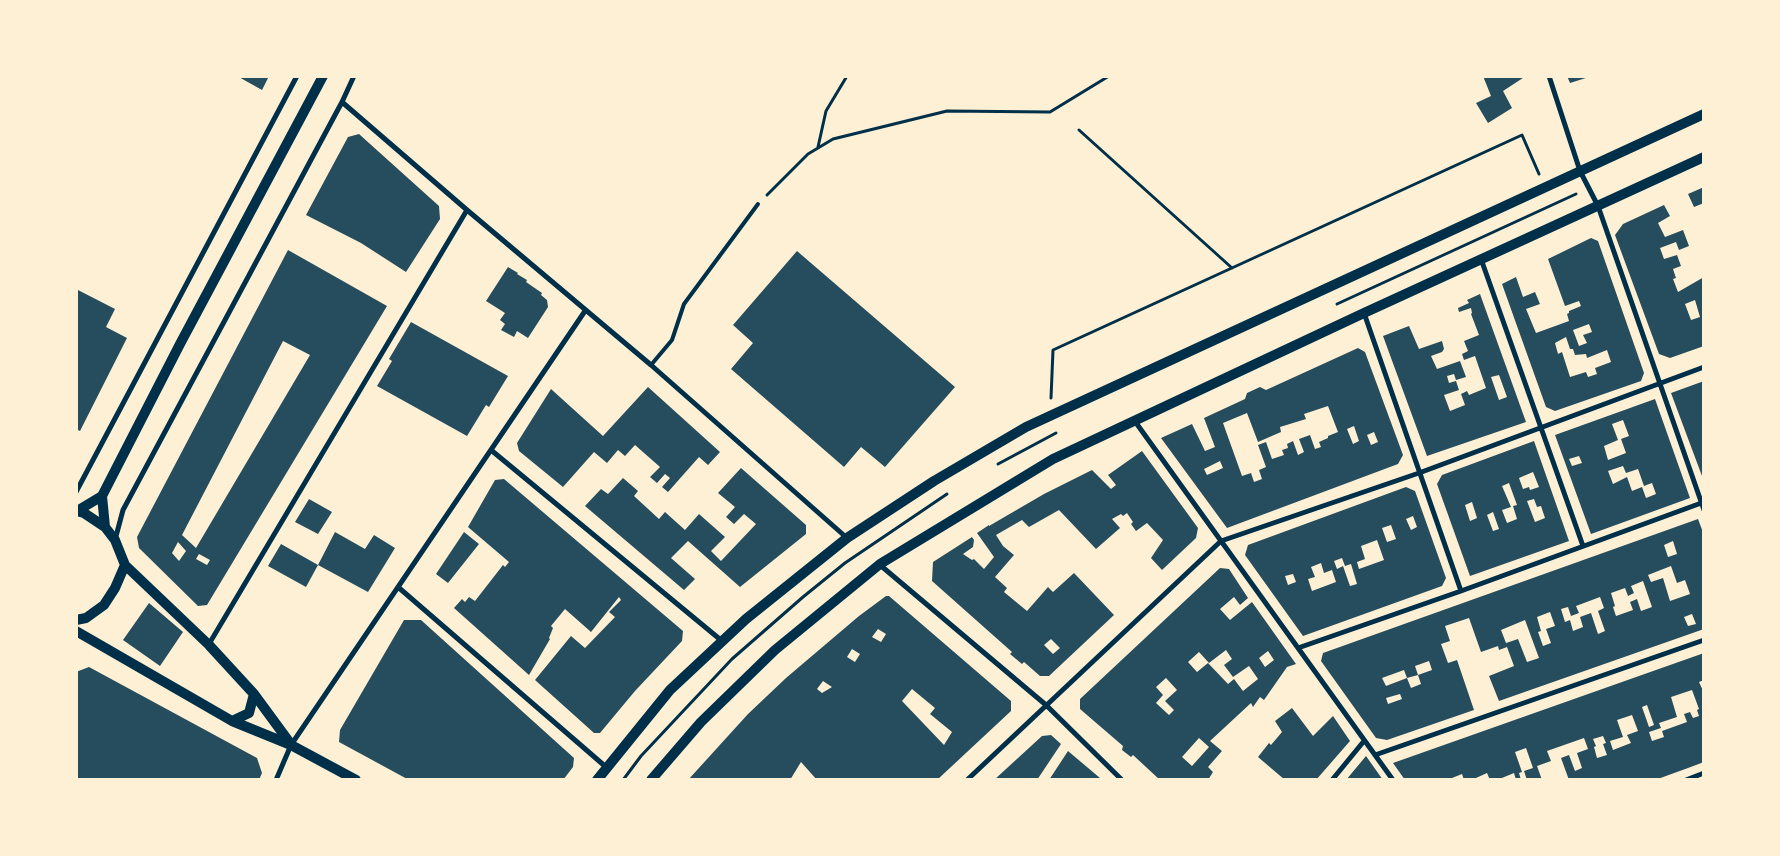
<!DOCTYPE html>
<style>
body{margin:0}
#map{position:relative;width:1780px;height:856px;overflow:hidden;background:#fdf0d5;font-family:Commissioner,sans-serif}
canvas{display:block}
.frame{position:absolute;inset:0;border:78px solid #fdf0d5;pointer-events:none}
</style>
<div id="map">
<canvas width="1780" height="856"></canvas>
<div class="frame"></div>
</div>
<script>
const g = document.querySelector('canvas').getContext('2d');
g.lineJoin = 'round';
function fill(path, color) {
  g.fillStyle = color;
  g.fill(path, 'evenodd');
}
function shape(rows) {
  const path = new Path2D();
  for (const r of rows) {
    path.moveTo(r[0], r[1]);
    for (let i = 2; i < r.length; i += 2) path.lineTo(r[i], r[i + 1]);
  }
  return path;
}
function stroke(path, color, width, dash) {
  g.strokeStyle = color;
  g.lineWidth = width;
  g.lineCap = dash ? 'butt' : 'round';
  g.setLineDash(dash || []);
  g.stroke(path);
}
fill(shape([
 [237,76,269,76,262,90],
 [1483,76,1526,76,1503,91,1512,108,1488,123,1476,103,1491,96],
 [1567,76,1589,76,1589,77,1570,83],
 [359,134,439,206,440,219,406,272,361,243,306,215,348,137],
 [1704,187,1704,203,1694,207,1688,194],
 [1664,205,1670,216,1658,223,1665,237,1683,230,1689,246,1679,250,1676,242,1660,248,1664,259,1677,255,1681,266,1673,269,1676,278,1673,279,1678,292,1704,277,1704,346,1670,358,1659,354,1615,235,1623,224],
 [1695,300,1700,317,1691,320,1685,304],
 [1591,238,1598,241,1644,373,1641,381,1555,411,1546,407,1502,284,1516,277,1523,297,1535,292,1540,304,1526,309,1536,333,1569,321,1567,314,1569,313,1569,311,1581,306,1579,301,1565,306,1548,259],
 [1589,324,1592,332,1583,335,1587,343,1579,346,1573,330],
 [1566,337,1570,349,1573,349,1575,355,1586,354,1587,358,1607,350,1611,362,1595,368,1597,374,1588,377,1586,372,1570,377,1562,352,1558,354,1555,343],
 [288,250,387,306,207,605,198,606,139,548,137,537],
 [283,341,310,355,196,548,182,535],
 [178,542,186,551,179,561,172,553],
 [199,554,210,560,207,565,196,559],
 [797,251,955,387,885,467,861,447,844,467,731,369,753,343,733,325],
 [508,267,518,273,517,274,527,280,526,282,542,293,541,295,547,300,548,307,528,338,517,331,514,337,501,330,505,324,500,320,505,313,486,301],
 [76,289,115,309,106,327,127,338,80,431,76,429],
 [1480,294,1526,422,1427,456,1383,336,1409,326,1419,349,1442,341,1444,349,1442,352,1431,356,1437,369,1460,361,1466,377,1456,380,1454,374,1447,376,1449,383,1456,381,1459,390,1444,395,1450,411,1465,405,1461,394,1467,391,1469,395,1486,388,1475,356,1464,360,1462,354,1468,351,1464,341,1479,335,1471,314,1472,313,1471,308,1459,312,1458,308,1469,303,1467,300],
 [1499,375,1507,397,1499,400,1491,377],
 [411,322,508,376,489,407,486,405,467,436,377,386,392,361,389,359],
 [1358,348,1365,352,1403,455,1398,464,1227,528,1161,438,1192,424,1205,451,1215,447,1204,418,1245,399,1247,393,1260,387,1266,390],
 [1328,406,1338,432,1328,436,1328,438,1319,442,1321,447,1315,449,1310,435,1299,439,1304,452,1298,455,1293,441,1287,444,1288,448,1282,450,1284,455,1272,459,1266,442,1258,445,1266,467,1259,470,1262,479,1254,482,1251,473,1242,476,1223,423,1247,413,1258,442,1281,432,1280,427,1306,419,1304,414],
 [1354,426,1359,441,1353,444,1347,429],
 [1374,432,1378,442,1371,445,1367,435],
 [1220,461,1223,468,1207,475,1204,469],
 [1704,381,1704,477,1702,476,1671,393],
 [648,387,720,452,708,465,699,457,668,492,662,487,670,478,665,474,657,483,650,477,660,467,635,445,625,456,618,450,607,463,594,452,563,487,519,451,517,443,551,389,603,436],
 [1655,399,1690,498,1591,534,1555,435],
 [1623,420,1629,436,1621,439,1626,453,1608,460,1604,446,1618,440,1612,424],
 [1579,456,1582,463,1572,466,1569,459],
 [1623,466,1626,473,1638,469,1644,486,1652,483,1656,494,1646,498,1642,487,1632,491,1627,477,1613,484,1608,471],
 [1534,441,1569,541,1470,576,1437,484,1442,475],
 [1533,472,1539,487,1530,490,1529,487,1523,489,1519,478],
 [1509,483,1517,505,1513,506,1517,519,1507,523,1502,510,1511,507,1502,486],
 [1534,499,1537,507,1541,506,1545,518,1535,522,1527,501],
 [1472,502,1477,518,1470,521,1465,505],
 [1493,512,1499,529,1493,531,1487,515],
 [1142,451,1198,528,1196,538,1162,570,1151,558,1163,540,1147,523,1136,531,1131,524,1133,522,1127,513,1123,516,1121,514,1112,519,1120,528,1096,549,1059,510,1029,527,1022,520,996,535,1003,546,1014,555,995,577,1007,588,1004,592,1027,611,1048,587,1053,592,1074,573,1114,615,1049,676,1040,676,1024,662,1022,664,1010,654,1012,652,932,581,933,562,972,537,974,540,973,547,963,554,972,560,974,559,984,569,994,557,977,533,989,525,989,526,1044,494,1092,470,1111,489,1116,485,1108,475],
 [1051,639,1060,648,1053,654,1044,645],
 [741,468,806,525,806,534,740,587,688,541,671,558,695,579,684,590,585,506,601,489,608,494,623,478,638,491,634,496,659,519,665,512,685,530,699,514,725,537,711,551,721,561,756,524,744,514,734,524,726,517,735,507,718,493],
 [504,479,683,631,682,641,635,691,600,733,594,733,535,680,571,636,585,648,615,617,609,612,621,600,619,597,591,632,565,609,551,626,553,628,549,638,550,639,529,675,454,608,462,599,465,602,469,597,475,601,503,565,505,567,509,562,468,527,495,480],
 [1406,487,1415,491,1446,578,1442,586,1303,636,1245,555,1248,545],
 [1413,516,1417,527,1411,530,1406,519],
 [1391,525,1396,539,1387,542,1382,528],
 [1377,540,1384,560,1359,569,1357,562,1365,559,1361,546],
 [1342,558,1345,566,1351,564,1357,584,1350,586,1343,566,1337,569,1334,561],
 [1321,563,1324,573,1332,570,1336,582,1312,591,1308,579,1315,577,1311,567],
 [1293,574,1296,582,1288,585,1285,576],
 [309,499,332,512,318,534,295,522],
 [1698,519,1704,535,1704,629,1499,701,1489,676,1514,666,1507,647,1499,650,1498,646,1481,652,1469,618,1445,626,1450,641,1441,644,1448,663,1457,660,1474,710,1387,740,1376,738,1321,661,1323,653],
 [1673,541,1677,554,1668,557,1664,545],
 [1671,566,1677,583,1685,580,1690,594,1670,601,1663,578,1651,582,1648,575],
 [1643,581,1652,607,1641,611,1637,599,1630,602,1633,610,1616,616,1613,607,1615,606,1611,593,1625,588,1628,596,1634,593,1631,586],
 [1600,597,1604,608,1598,611,1605,631,1598,634,1591,613,1580,617,1583,627,1573,631,1570,620,1565,622,1561,609,1568,607,1571,616,1579,613,1576,606],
 [1550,612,1555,626,1546,629,1551,643,1543,646,1538,632,1541,631,1537,617],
 [1692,614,1696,624,1688,626,1684,617],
 [1525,620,1539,658,1527,662,1518,639,1506,643,1501,630],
 [1429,661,1432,670,1418,675,1421,684,1411,688,1407,678,1386,686,1382,678,1404,670,1407,678,1418,675,1415,666],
 [1400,694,1402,699,1388,704,1386,698],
 [335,532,365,549,374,535,395,548,368,592,318,565,306,587,268,566,281,544,318,565],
 [464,532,479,544,448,583,436,574],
 [1220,568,1229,569,1248,598,1240,605,1234,597,1220,609,1230,620,1252,602,1296,664,1287,667,1264,700,1260,697,1253,707,1251,703,1210,741,1222,751,1208,767,1213,772,1208,780,1160,780,1133,755,1131,757,1122,750,1123,746,1080,709,1080,699],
 [1226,650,1232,659,1224,665,1233,677,1249,666,1258,679,1243,691,1234,679,1228,684,1208,663,1197,672,1188,662,1199,652,1209,663],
 [1268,651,1274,660,1265,667,1259,658],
 [1166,678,1177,690,1165,701,1174,710,1169,715,1156,703,1163,695,1156,687],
 [1199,738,1209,747,1192,766,1182,757],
 [886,596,889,596,1011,701,1011,711,937,780,817,780,801,762,790,780,688,780,748,714,786,678,859,616],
 [878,629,886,634,881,642,872,637],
 [852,649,860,654,855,662,847,657],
 [823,681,832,687,822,693,817,689],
 [912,689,935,708,930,714,952,732,944,745,902,701],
 [149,603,183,632,160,666,123,640],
 [404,620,421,620,574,758,573,767,563,780,409,780,339,742,340,730],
 [1704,653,1704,680,1699,682,1704,693,1704,762,1688,768,1655,780,1569,780,1561,758,1569,755,1575,771,1582,768,1577,753,1588,749,1584,738,1547,751,1551,761,1537,766,1542,780,1527,780,1524,771,1533,768,1526,748,1515,752,1522,772,1519,773,1521,780,1516,780,1514,773,1497,780,1490,780,1487,773,1476,778,1477,780,1464,780,1462,774,1452,778,1453,780,1405,780,1393,763],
 [1692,690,1699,709,1697,710,1699,716,1693,718,1690,712,1684,714,1687,722,1662,731,1664,737,1652,741,1649,732,1661,728,1659,723,1677,717,1671,697],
 [1647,705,1654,725,1649,727,1642,707],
 [1632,715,1638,731,1627,735,1631,743,1613,750,1610,741,1623,737,1617,720],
 [1603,736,1606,743,1603,744,1607,755,1597,758,1594,747,1596,746,1593,739],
 [89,667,257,758,262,773,259,780,76,780,76,672],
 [1292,708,1313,736,1333,716,1350,741,1316,780,1285,780,1258,757,1269,743,1271,745,1282,732,1275,721],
 [1051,735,1061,744,1037,780,994,780,1042,736],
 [1068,751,1100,778,1100,780,1049,780],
 [1366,756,1383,780,1346,780]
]), '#264d5e');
stroke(shape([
 [1079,130,1232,268],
 [818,147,826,111,847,76],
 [767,195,808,154,833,139,947,111,1050,112,1109,76],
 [1337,304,1576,194],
 [1051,398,1053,350,1522,135,1539,174],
 [998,464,1056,433],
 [623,780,641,756,732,659,803,597,845,563,947,494]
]), '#003049', 3);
stroke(shape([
 [651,365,672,340,684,304,758,204]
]), '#003049', 4);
stroke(shape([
 [1549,76,1580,171,1598,206,1704,510],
 [342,102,467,210,651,365,847,538],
 [1481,259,1583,546],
 [1364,313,1461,591],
 [1134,420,1393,780],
 [491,450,722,641],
 [76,492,297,76],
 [115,540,123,510,342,102,354,76],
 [880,565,1046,705,1122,780],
 [398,587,606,767],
 [209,644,467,210],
 [1298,648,1461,591,1704,502],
 [1375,755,1704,640],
 [276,780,291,745,585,311],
 [967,780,1221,541,1419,473,1704,367],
 [1332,780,1364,741],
 [1686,780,1704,773]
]), '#003049', 5);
stroke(shape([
 [76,511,84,513,105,527,115,540,125,565,115,588,104,605,86,618,76,620],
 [77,511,102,496],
 [105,527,102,496,180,344,323,76],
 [125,565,209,645,254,694,290,743],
 [76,631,232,721,291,745,356,780],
 [232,721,249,713,254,694],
 [597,780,670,690,746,619,847,538,934,481,1026,427,1704,114],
 [651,780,701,722,775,650,880,564,1053,459,1364,313,1704,157]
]), '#003049', 10);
</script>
